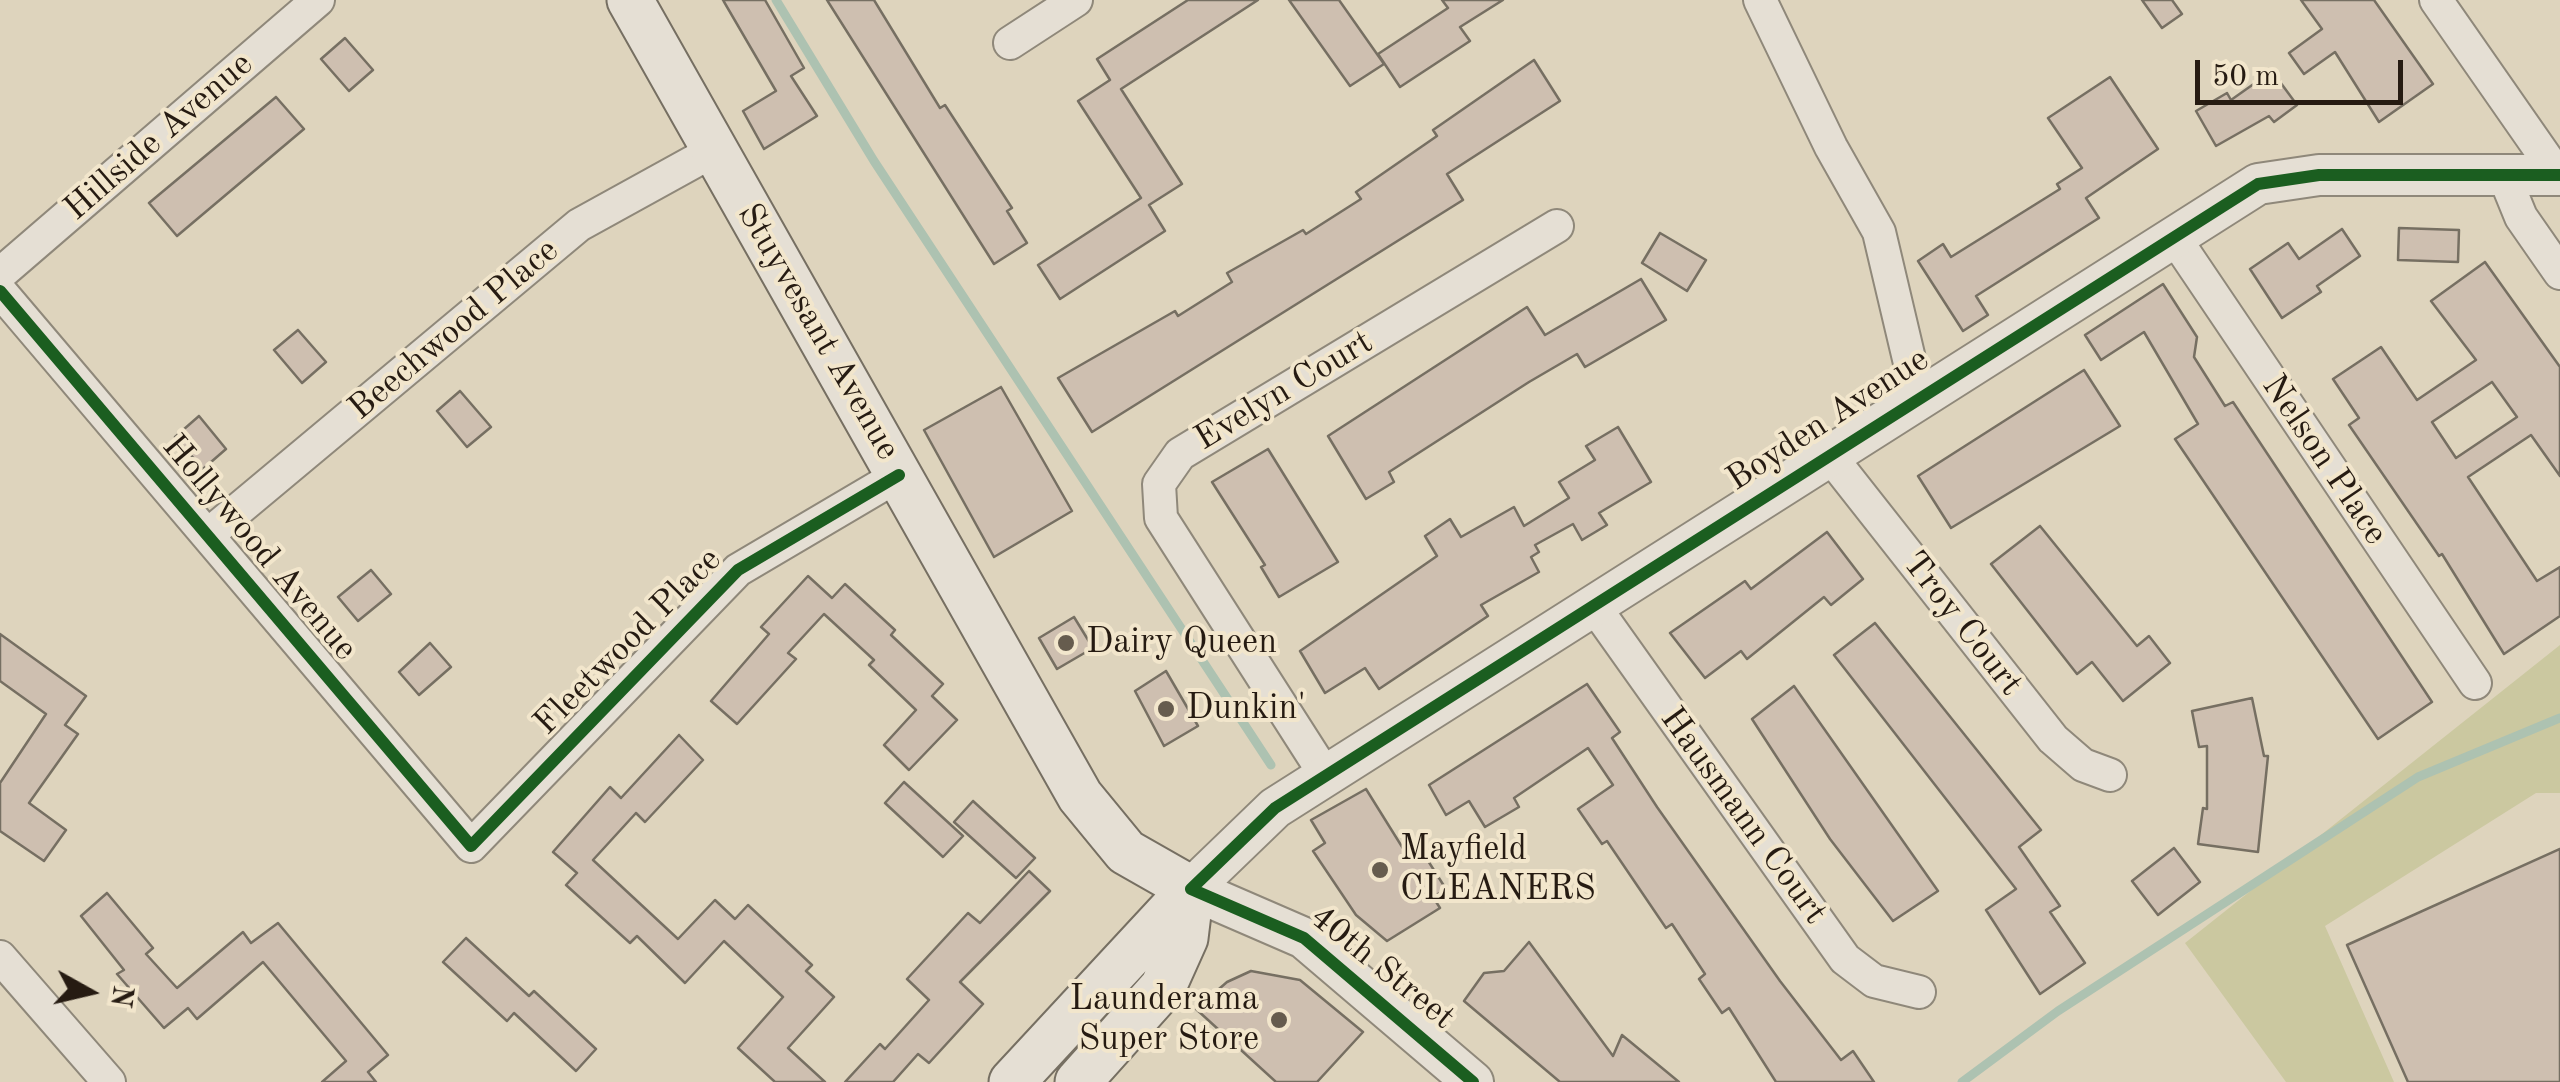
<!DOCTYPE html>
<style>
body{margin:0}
#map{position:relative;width:2560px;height:1082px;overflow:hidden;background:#ded4bd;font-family:"Old Standard TT",serif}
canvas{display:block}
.north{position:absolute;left:40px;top:942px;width:100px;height:100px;-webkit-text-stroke:8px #f2e6cc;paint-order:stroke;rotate:98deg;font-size:28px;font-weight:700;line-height:40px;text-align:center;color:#261b12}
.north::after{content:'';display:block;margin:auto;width:35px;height:45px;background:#261b12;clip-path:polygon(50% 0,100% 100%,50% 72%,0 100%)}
.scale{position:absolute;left:2195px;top:60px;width:208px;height:45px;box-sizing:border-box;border:5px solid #261b12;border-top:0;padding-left:12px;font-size:30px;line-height:35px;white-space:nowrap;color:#261b12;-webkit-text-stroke:8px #f2e6cc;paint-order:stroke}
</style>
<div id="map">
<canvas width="2560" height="1082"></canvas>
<div class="north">N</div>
<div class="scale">50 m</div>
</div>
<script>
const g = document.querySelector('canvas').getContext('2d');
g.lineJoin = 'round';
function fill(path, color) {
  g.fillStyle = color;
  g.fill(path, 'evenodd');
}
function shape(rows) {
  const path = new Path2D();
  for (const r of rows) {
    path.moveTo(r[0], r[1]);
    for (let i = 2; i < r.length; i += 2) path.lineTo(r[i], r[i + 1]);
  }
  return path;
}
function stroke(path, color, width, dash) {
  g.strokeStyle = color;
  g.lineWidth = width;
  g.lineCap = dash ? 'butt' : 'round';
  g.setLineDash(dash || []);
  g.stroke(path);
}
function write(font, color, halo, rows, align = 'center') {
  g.font = font + ' "Old Standard TT",serif';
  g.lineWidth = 8;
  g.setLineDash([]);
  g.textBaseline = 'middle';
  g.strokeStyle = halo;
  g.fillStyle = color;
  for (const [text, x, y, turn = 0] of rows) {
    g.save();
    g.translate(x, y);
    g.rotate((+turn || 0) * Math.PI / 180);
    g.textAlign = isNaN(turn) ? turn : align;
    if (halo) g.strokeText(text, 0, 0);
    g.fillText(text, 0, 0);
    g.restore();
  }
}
fill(shape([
 [2560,645,2560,793,2536,793,2325,926,2394,1082,2286,1082,2185,943]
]), '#cbc8a0');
stroke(shape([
 [776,0,874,161,1271,765],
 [1962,1082,2058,1011,2418,777,2560,718]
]), '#adc2b1', 9);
const building = shape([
 [723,0,765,0,804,68,791,76,817,116,764,149,743,111,776,91,723,0],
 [827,0,874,0,940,108,945,105,1012,208,1007,211,1027,243,994,264,827,0],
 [1188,0,1258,0,1121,89,1182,184,1149,205,1165,231,1060,299,1038,265,1141,198,1078,101,1110,80,1097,59,1188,0],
 [1289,0,1339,0,1384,64,1350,86,1289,0],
 [1442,0,1503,0,1460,27,1470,41,1400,87,1378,54,1448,8,1442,0],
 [2142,0,2172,0,2182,14,2162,28,2142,0],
 [2301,0,2374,0,2433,84,2379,122,2335,52,2304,74,2289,53,2322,29,2301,0],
 [345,38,373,70,349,91,321,59,345,38],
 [1534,60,1560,101,1447,174,1463,200,1092,432,1058,378,1175,311,1178,316,1232,282,1227,273,1303,230,1306,234,1361,199,1356,192,1437,136,1433,130,1534,60],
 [2272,71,2297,105,2274,122,2269,116,2216,146,2196,111,2227,93,2231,100,2272,71],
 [2110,77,2158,149,2086,198,2099,218,1976,296,1988,315,1963,331,1918,261,1943,244,1951,257,2060,189,2057,184,2082,168,2048,118,2110,77],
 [276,97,304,129,177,236,149,203,276,97],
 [2399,228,2459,230,2458,262,2398,260,2399,228],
 [2342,229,2360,256,2317,286,2321,292,2282,318,2250,269,2288,243,2299,259,2342,229],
 [1660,233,1706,260,1687,291,1642,263,1660,233],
 [2485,262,2560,367,2560,476,2531,435,2468,477,2537,581,2560,567,2560,616,2504,654,2442,554,2439,556,2349,425,2359,418,2333,379,2381,347,2417,400,2476,360,2431,301,2485,262],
 [2492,382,2517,417,2456,458,2432,422,2492,382],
 [1641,279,1666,320,1585,367,1577,354,1529,382,1389,472,1394,482,1366,499,1328,436,1527,307,1545,335,1641,279],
 [2163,284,2197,337,2194,357,2225,406,2233,402,2432,702,2378,739,2175,439,2198,424,2144,332,2101,360,2085,335,2163,284],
 [298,330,326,362,302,383,274,350,298,330],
 [2084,370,2120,426,1951,528,1918,476,2084,370],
 [1001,387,1072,511,994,557,924,430,1001,387],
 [460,391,491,427,467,447,437,411,460,391],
 [199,416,226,449,203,469,175,437,199,416],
 [1618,427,1651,482,1599,513,1607,525,1582,540,1573,524,1535,545,1539,552,1531,557,1539,572,1481,605,1488,616,1379,689,1365,668,1325,693,1300,651,1437,556,1425,536,1450,519,1461,537,1514,507,1524,526,1569,498,1559,482,1595,460,1586,446,1618,427],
 [1268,449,1338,562,1279,597,1261,567,1265,565,1212,482,1268,449],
 [2040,526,2137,646,2149,636,2170,663,2123,701,2092,662,2077,674,1991,564,2040,526],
 [1827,532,1863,579,1831,605,1824,597,1747,659,1741,651,1705,678,1670,633,1745,581,1751,589,1827,532],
 [371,570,391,594,358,621,338,597,371,570],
 [808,576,832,598,845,584,895,630,891,635,943,684,932,696,957,720,909,770,884,745,916,710,869,665,874,660,824,614,788,653,796,659,737,724,711,701,769,634,761,627,808,576],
 [1074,617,1093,648,1057,669,1039,638,1074,617],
 [1875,623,2041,830,2019,847,2060,906,2050,912,2085,963,2040,994,1986,910,2016,889,1834,655,1875,623],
 [0,634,86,696,65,725,78,734,29,803,66,830,44,861,0,831,0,783,46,714,0,681,0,634],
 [430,643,451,667,419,695,399,672,430,643],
 [1166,671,1198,726,1164,746,1135,691,1166,671],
 [1587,684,1620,732,1612,738,1657,807,1780,981,1841,1060,1853,1051,1874,1082,1776,1082,1729,1008,1722,1013,1699,979,1705,974,1672,924,1666,928,1607,841,1602,844,1578,809,1613,785,1588,748,1514,798,1519,807,1485,827,1469,801,1446,815,1429,785,1587,684],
 [1794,686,1938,891,1893,921,1830,839,1752,719,1794,686],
 [2252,698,2264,756,2268,756,2258,852,2198,844,2203,808,2207,809,2207,746,2199,747,2192,711,2252,698],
 [679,735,703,760,645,822,636,813,593,860,678,939,715,900,735,919,748,905,812,965,806,971,834,997,788,1048,825,1082,775,1082,738,1048,783,997,724,941,685,983,637,936,630,943,566,885,577,873,553,852,610,787,621,798,679,735],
 [904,782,963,836,943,857,885,803,904,782],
 [1366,789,1404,850,1416,842,1446,889,1433,897,1440,908,1387,941,1356,915,1313,851,1325,843,1311,820,1366,789],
 [973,801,1035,858,1016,878,954,822,973,801],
 [2174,848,2200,882,2158,915,2132,881,2174,848],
 [2560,849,2560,1082,2408,1082,2347,945,2560,849],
 [1029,871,1050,891,960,982,983,1004,929,1063,918,1054,893,1082,845,1082,880,1044,885,1049,929,1000,907,979,968,913,980,923,1029,871],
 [107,893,153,948,146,954,177,988,243,932,251,943,278,923,388,1055,368,1072,376,1082,322,1082,346,1061,263,962,197,1019,188,1008,164,1028,117,974,124,970,81,916,107,893],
 [466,938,529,996,534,991,596,1049,576,1071,514,1013,507,1021,443,962,466,938],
 [1529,942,1613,1056,1622,1035,1679,1082,1560,1082,1464,1001,1484,973,1504,971,1529,942],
 [1251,971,1300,980,1363,1032,1317,1082,1276,1082,1196,1009,1227,982,1251,971]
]);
fill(building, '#cebfb0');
stroke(building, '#766f62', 2.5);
const minor = shape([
 [1760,0,1831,147,1879,232,1918,397],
 [2436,0,2558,175],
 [1010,43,1076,0],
 [2503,173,2521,217,2560,273],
 [2174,237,2475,683],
 [0,274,318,0],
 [0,291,471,846,738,570,899,475],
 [1830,456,2053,739,2083,765,2110,775],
 [209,534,579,225,715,150],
 [1594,606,1845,959,1874,981,1919,992],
 [1326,776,1161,518,1159,484,1180,454,1557,226],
 [0,957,109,1082]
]);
const tertiary = shape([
 [1473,1082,1304,938,1191,889,1275,808,2258,184,2319,175,2560,175]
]);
const secondary = shape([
 [630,0,1080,796,1126,852,1191,889],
 [1012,1082,1191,889],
 [1078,1082,1163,987,1185,938,1191,889]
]);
stroke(minor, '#8f887a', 36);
stroke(tertiary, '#8f887a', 44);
stroke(secondary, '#766f62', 49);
stroke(minor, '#e5dfd4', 32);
stroke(tertiary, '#e5dfd4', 40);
stroke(secondary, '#e5dfd4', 45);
stroke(shape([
 [0,291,471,846,738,570,899,475],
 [1473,1082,1304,938,1191,889,1275,808,2258,184,2319,175,2560,175]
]), '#1b5e20', 12);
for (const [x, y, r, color] of [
 [1066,643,10,"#665c4e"],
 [1166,709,10,"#665c4e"],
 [1380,870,10,"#665c4e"],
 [1279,1020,10,"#665c4e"]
]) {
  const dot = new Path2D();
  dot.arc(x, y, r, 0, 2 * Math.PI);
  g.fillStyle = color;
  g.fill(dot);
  stroke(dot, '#f2e6cc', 4);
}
write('35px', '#261b12', '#f2e6cc', [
 ["Hillside Avenue",159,137,-41],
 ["Beechwood Place",454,330,-40],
 ["Stuyvesant Avenue",818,332,60],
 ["Evelyn Court",1284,391,-31],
 ["Boyden Avenue",1828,420,-33],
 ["Nelson Place",2324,460,56],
 ["Hollywood Avenue",259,548,50],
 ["Troy Court",1962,624,52],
 ["Fleetwood Place",628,642,-45],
 ["Hausmann Court",1743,816,54],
 ["40th Street",1382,968,39]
]);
write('35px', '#261b12', '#f2e6cc', [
 ["Dairy Queen",1086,643],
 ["Dunkin'",1186,709],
 ["Mayfield",1400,850],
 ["CLEANERS",1400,890],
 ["Launderama",1259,1000,"right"],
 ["Super Store",1259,1040,"right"]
], 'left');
</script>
